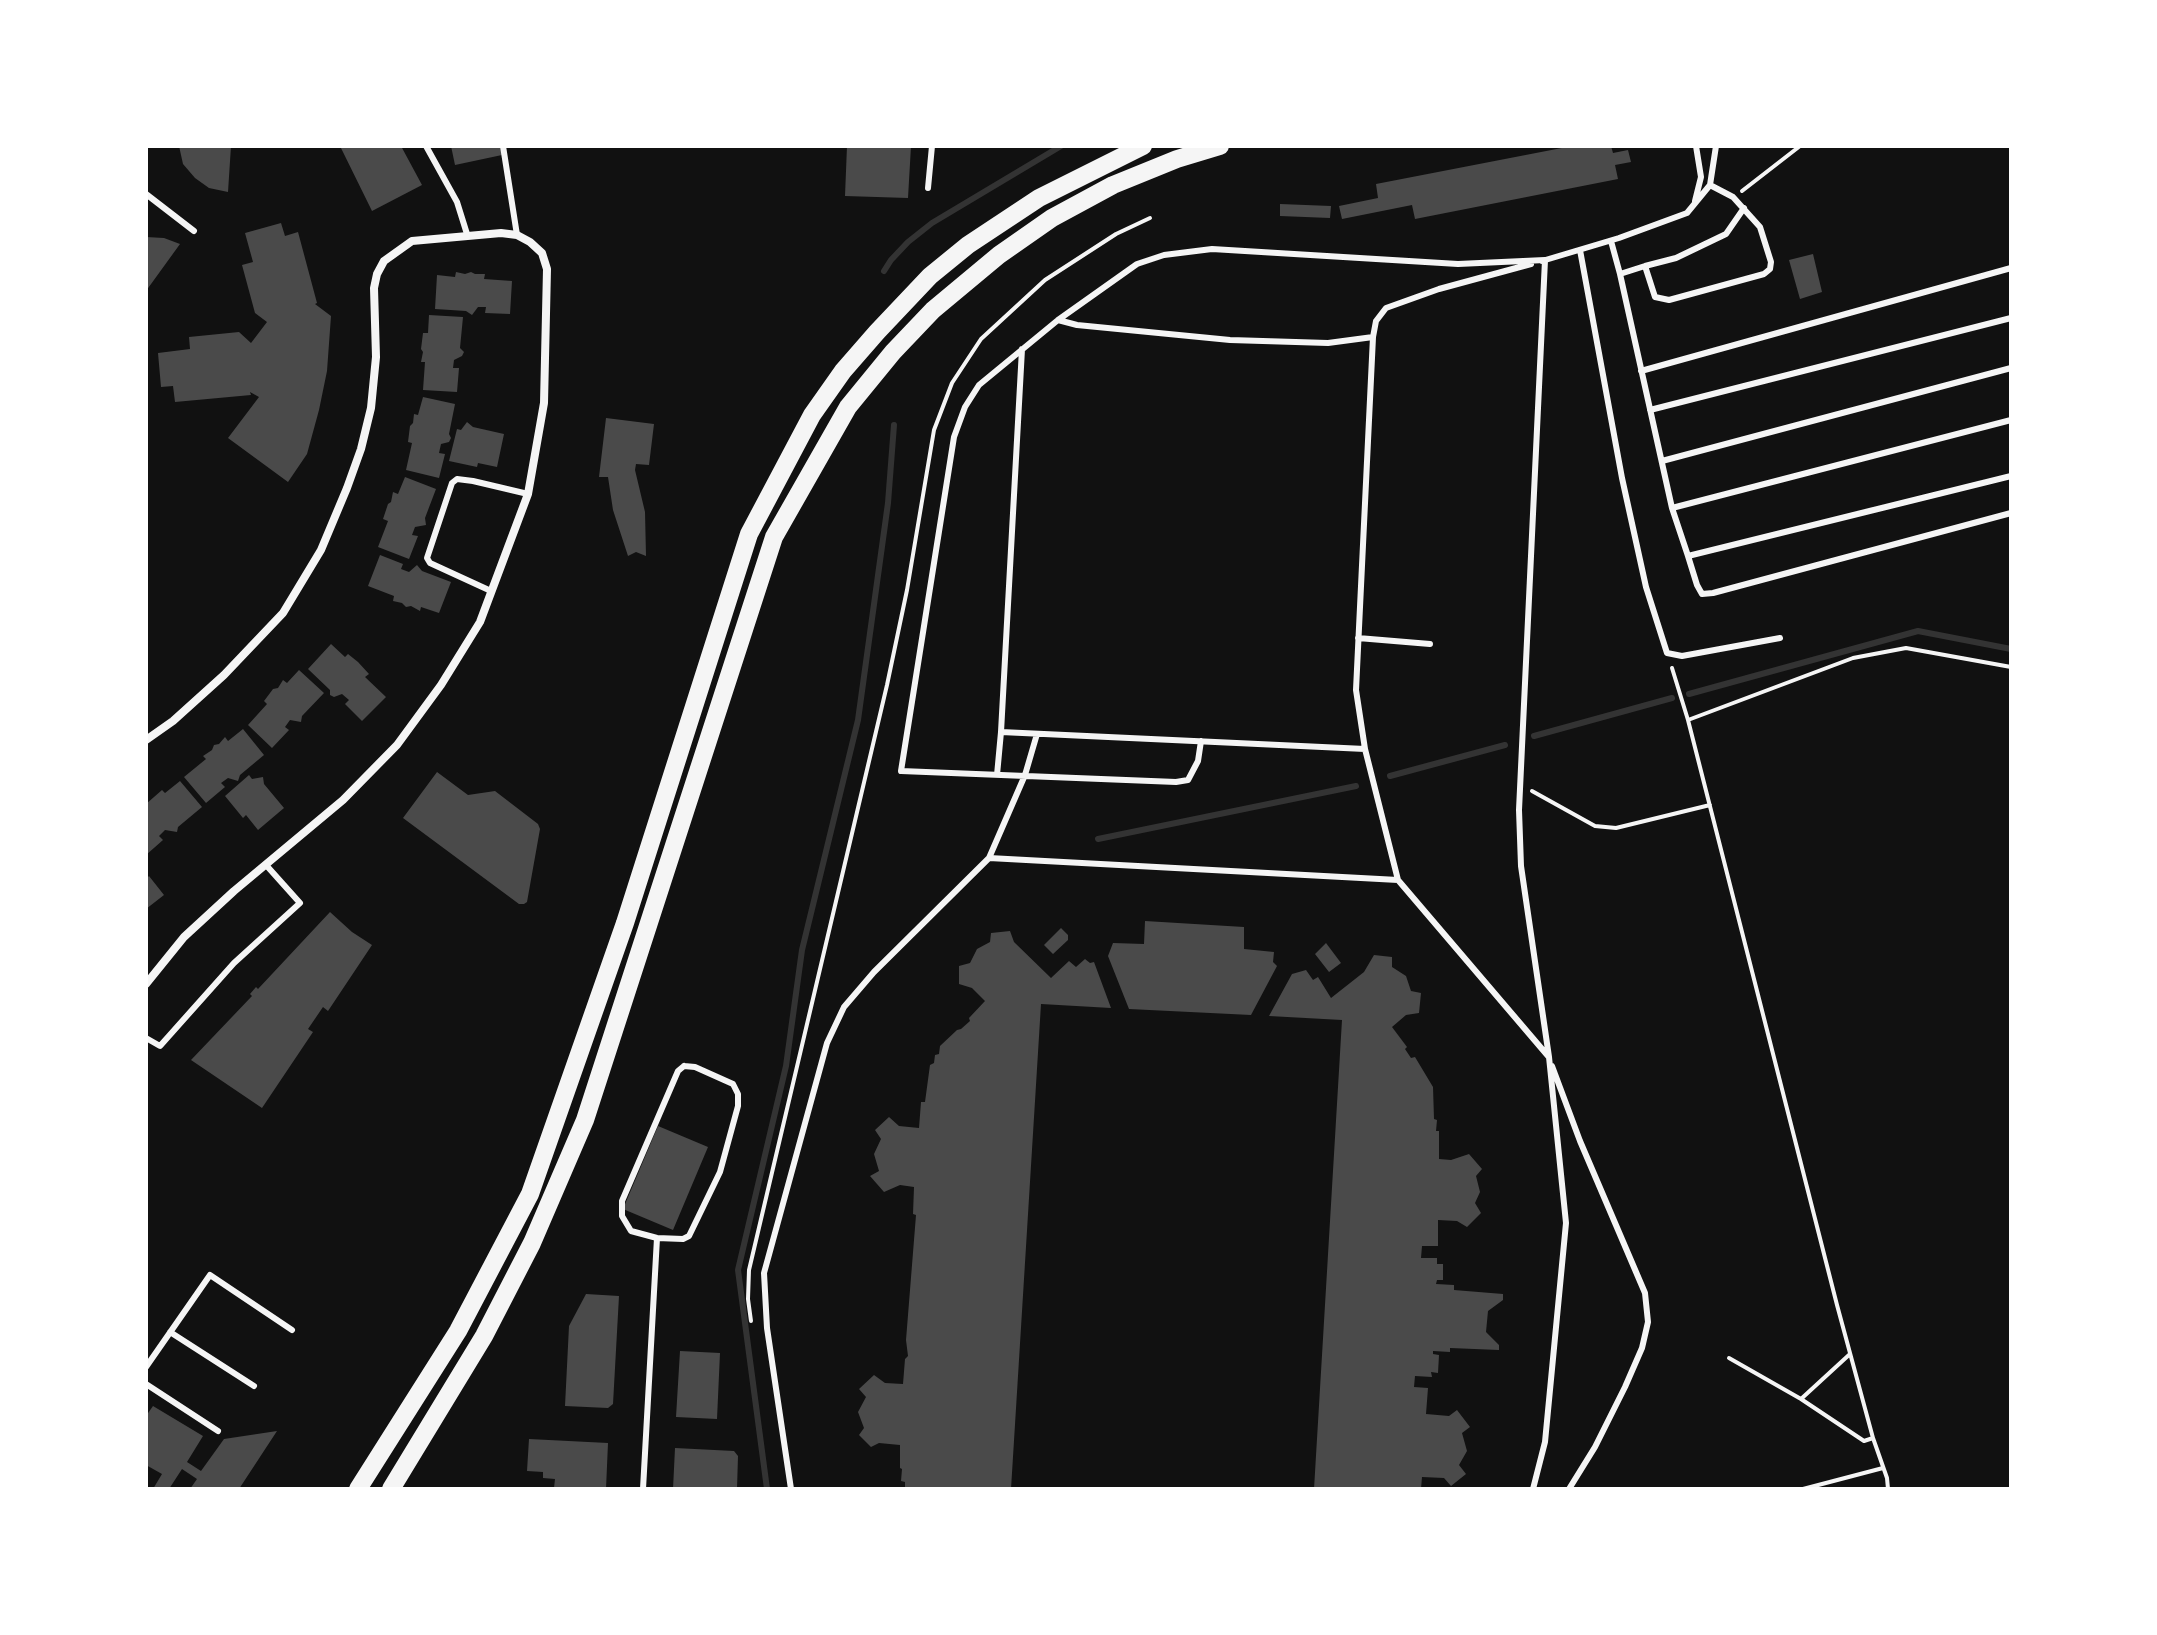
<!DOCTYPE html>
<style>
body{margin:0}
#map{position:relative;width:2157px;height:1635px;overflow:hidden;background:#111;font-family:Helvetica,sans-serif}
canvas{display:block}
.frame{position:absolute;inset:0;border:148px solid #fff;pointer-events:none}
</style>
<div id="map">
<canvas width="2157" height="1635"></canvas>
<div class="frame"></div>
</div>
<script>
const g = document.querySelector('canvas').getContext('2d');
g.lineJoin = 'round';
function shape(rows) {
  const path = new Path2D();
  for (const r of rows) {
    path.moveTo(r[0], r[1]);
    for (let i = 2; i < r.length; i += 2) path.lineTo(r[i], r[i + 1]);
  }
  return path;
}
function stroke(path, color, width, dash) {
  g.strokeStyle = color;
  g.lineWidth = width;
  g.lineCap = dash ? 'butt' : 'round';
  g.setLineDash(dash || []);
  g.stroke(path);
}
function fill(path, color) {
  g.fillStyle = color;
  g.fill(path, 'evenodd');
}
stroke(shape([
 [884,271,891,260,908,242,932,223,1061,146],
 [1689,694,1918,631,2011,649],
 [1534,736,1672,698],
 [1390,776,1505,745],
 [1098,839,1356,786],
 [767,1489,738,1270,786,1066,802,950,858,720,888,503,894,425]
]), '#333', 6);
fill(shape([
 [179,146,231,146,228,192,209,188,195,178,183,164],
 [340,146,401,146,422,185,372,211],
 [451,146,501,146,502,155,455,165],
 [847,146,911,146,908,198,845,196],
 [1572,146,1611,146,1613,153,1628,150,1631,162,1615,165,1618,179,1415,219,1412,205,1342,219,1339,206,1378,198,1376,184],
 [1280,204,1331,206,1330,218,1280,216],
 [281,223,285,236,298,232,317,303,315,304,331,316,327,371,319,410,307,454,288,482,228,438,259,397,250,392,251,395,175,402,173,386,161,387,158,353,190,349,189,337,239,332,251,343,267,322,255,313,242,265,253,262,245,233],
 [146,237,164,238,180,244,146,291],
 [1813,254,1822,292,1800,299,1789,260],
 [456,272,465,274,471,272,475,274,485,274,484,279,512,281,510,314,485,313,486,307,478,307,472,315,466,311,435,309,437,275,455,277],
 [429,315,463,317,460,348,464,352,462,356,454,360,453,368,459,368,457,392,423,390,425,362,421,362,423,352,421,349,423,333,428,333],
 [423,397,455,404,449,434,451,438,449,442,441,444,439,453,445,454,439,478,406,470,412,443,408,442,410,426,413,423,414,414,418,415],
 [606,418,654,424,649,465,636,464,635,470,645,512,646,556,636,552,628,556,613,510,608,477,599,477],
 [467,422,473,427,504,434,497,467,478,463,477,467,449,461,457,429,461,430],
 [405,477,436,489,425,518,426,525,415,527,412,535,418,536,409,559,378,547,388,521,383,519,388,504,391,502,393,492,398,494],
 [380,555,403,564,401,569,409,572,417,565,422,571,451,582,439,613,421,607,420,611,411,606,406,607,402,603,393,601,394,596,368,586],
 [331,644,345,657,348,654,358,662,369,674,365,677,386,697,362,721,345,704,349,700,342,694,334,697,330,695,330,690,308,669],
 [299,670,324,693,302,716,301,722,290,720,285,727,289,730,272,748,248,725,267,704,264,701,273,689,278,688,283,680,287,683],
 [243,729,264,755,240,775,238,781,228,778,221,783,225,787,206,803,184,777,206,759,203,756,212,750,214,745,219,744,225,737,228,741],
 [437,772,468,795,495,791,538,824,540,829,527,902,524,904,519,904,403,818],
 [249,775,252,779,263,777,264,784,284,808,258,830,246,815,243,818,225,796],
 [180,781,202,807,178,827,177,832,165,830,159,836,163,840,146,855,146,804,162,790,165,793],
 [149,876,164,895,146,909,146,879],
 [330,912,352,932,372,945,328,1011,323,1007,308,1029,313,1032,262,1108,191,1060,252,996,250,994,256,987,258,989],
 [1145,921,1244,927,1244,949,1274,952,1273,962,1277,966,1251,1015,1129,1009,1108,956,1113,943,1144,944],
 [1061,928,1068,935,1068,940,1053,954,1044,945],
 [1010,931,1014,942,1051,978,1069,961,1076,967,1085,959,1090,963,1094,962,1111,1008,1041,1004,1011,1489,905,1489,905,1482,901,1481,902,1469,900,1468,900,1445,879,1443,871,1447,859,1435,864,1428,858,1412,866,1397,859,1389,874,1375,885,1383,903,1384,905,1359,908,1356,906,1340,916,1215,913,1214,914,1187,900,1185,884,1192,870,1176,879,1171,874,1154,881,1139,875,1130,889,1117,899,1126,919,1128,921,1102,925,1102,930,1065,934,1063,935,1055,939,1054,940,1046,957,1030,961,1029,970,1021,969,1018,985,1001,972,988,959,984,959,966,970,963,977,949,990,942,991,933],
 [1326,943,1341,963,1329,972,1315,954],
 [1374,955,1392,957,1392,967,1406,976,1411,991,1421,993,1419,1013,1406,1015,1392,1027,1407,1047,1405,1049,1411,1058,1415,1057,1433,1087,1434,1119,1437,1120,1436,1131,1439,1131,1439,1159,1451,1160,1469,1154,1482,1169,1476,1176,1480,1192,1475,1203,1481,1213,1467,1227,1457,1221,1438,1220,1438,1246,1422,1246,1421,1258,1437,1258,1437,1264,1443,1264,1443,1280,1437,1280,1436,1284,1454,1285,1454,1290,1503,1294,1503,1300,1488,1311,1486,1332,1499,1345,1499,1350,1450,1348,1450,1352,1433,1351,1433,1354,1439,1355,1438,1373,1431,1372,1432,1377,1415,1376,1414,1387,1428,1388,1426,1414,1449,1416,1457,1410,1470,1427,1462,1433,1467,1451,1459,1465,1466,1474,1451,1486,1444,1478,1422,1477,1421,1489,1314,1489,1342,1020,1269,1016,1292,974,1306,970,1313,980,1318,977,1331,998,1364,972],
 [658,1126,708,1147,673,1230,623,1209],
 [586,1294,619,1296,613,1404,608,1408,565,1406,569,1326],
 [680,1351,720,1353,717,1419,676,1417],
 [153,1406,203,1436,187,1462,201,1471,224,1439,277,1431,239,1489,190,1489,197,1479,182,1469,169,1489,153,1489,162,1474,146,1465,146,1416],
 [529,1439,608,1443,606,1489,554,1488,555,1479,543,1478,543,1472,527,1471],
 [675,1448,734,1451,738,1456,737,1489,673,1489]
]), '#4a4a4a');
stroke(shape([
 [1742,191,1800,146],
 [1672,668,1688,720,1837,1305,1873,1438,1887,1478,1888,1489],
 [1688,720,1853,658,1906,648,2011,667],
 [1532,791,1595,826,1616,828,1710,805],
 [751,1321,748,1299,749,1270,887,685,907,590,934,430,952,383,981,339,1045,280,1116,234,1150,218],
 [1729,1358,1801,1399,1850,1354],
 [1801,1399,1864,1441,1873,1438],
 [1803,1489,1883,1468]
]), '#f5f5f5', 4);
stroke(shape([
 [426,146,457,202,467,234],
 [503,146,517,235],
 [1710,185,1733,197,1760,227,1771,262,1770,269,1764,274,1669,300,1655,297,1645,266,1676,258,1726,234,1744,208],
 [928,188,932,146],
 [146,194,194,231],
 [1695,201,1701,177,1696,146],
 [1611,241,1620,274,1645,266],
 [1580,250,1622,478,1646,587,1667,653,1682,656,1780,638],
 [1542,261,1619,238,1687,213,1710,185,1716,146],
 [1620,274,1672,508,1688,556,2011,476],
 [1058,320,1077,325,1230,340,1328,343,1373,337,1356,690,1365,749,1398,880],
 [1373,337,1376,321,1386,308,1439,289,1531,264],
 [1022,349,1001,732,1365,749],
 [1641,371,2011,268],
 [1650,410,2011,318],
 [1662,461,2011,368],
 [1672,508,2011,420],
 [1688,556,1697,585,1702,594,1713,593,2011,513],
 [491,591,430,563,427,558,452,483,457,479,473,481,528,494],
 [1358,638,1430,644],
 [1201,741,1198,761,1188,780,1176,782,901,771,954,437,965,407,979,385,1058,320,1137,264,1164,255,1212,249,1458,264,1545,260,1519,810,1521,866,1549,1057,1566,1223,1545,1442,1533,1489],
 [997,775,1001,732],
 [989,858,1025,775,1037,734],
 [146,1038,160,1046,234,963,300,903,266,865],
 [684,1066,695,1067,733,1084,738,1094,738,1106,720,1172,689,1236,683,1239,657,1238,631,1231,622,1216,622,1201,678,1071,684,1066],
 [1552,1066,1580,1141,1645,1293,1648,1322,1642,1348,1625,1387,1595,1447,1569,1489],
 [170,1332,254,1386],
 [146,1367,210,1275,292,1330],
 [146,1384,218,1431],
 [643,1489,657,1238],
 [791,1489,767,1328,764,1273,827,1043,844,1007,874,972,989,858,1398,880,1548,1056]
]), '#f5f5f5', 6);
stroke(shape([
 [146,740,173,721,224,675,283,613,321,550,347,488,361,449,371,408,376,357,374,288,377,274,384,261,412,241,501,233,517,235,530,242,542,253,547,269,544,403,528,494,480,622,441,685,397,745,343,800,234,891,184,937,146,984]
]), '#f5f5f5', 8);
stroke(shape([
 [358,1489,458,1331,530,1194,625,923,749,534,812,415,843,371,877,332,930,276,968,245,1039,198,1143,146],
 [391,1489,484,1336,532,1243,585,1120,774,537,848,407,893,352,933,310,999,255,1052,218,1113,185,1177,159,1220,146]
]), '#f5f5f5', 18);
</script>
